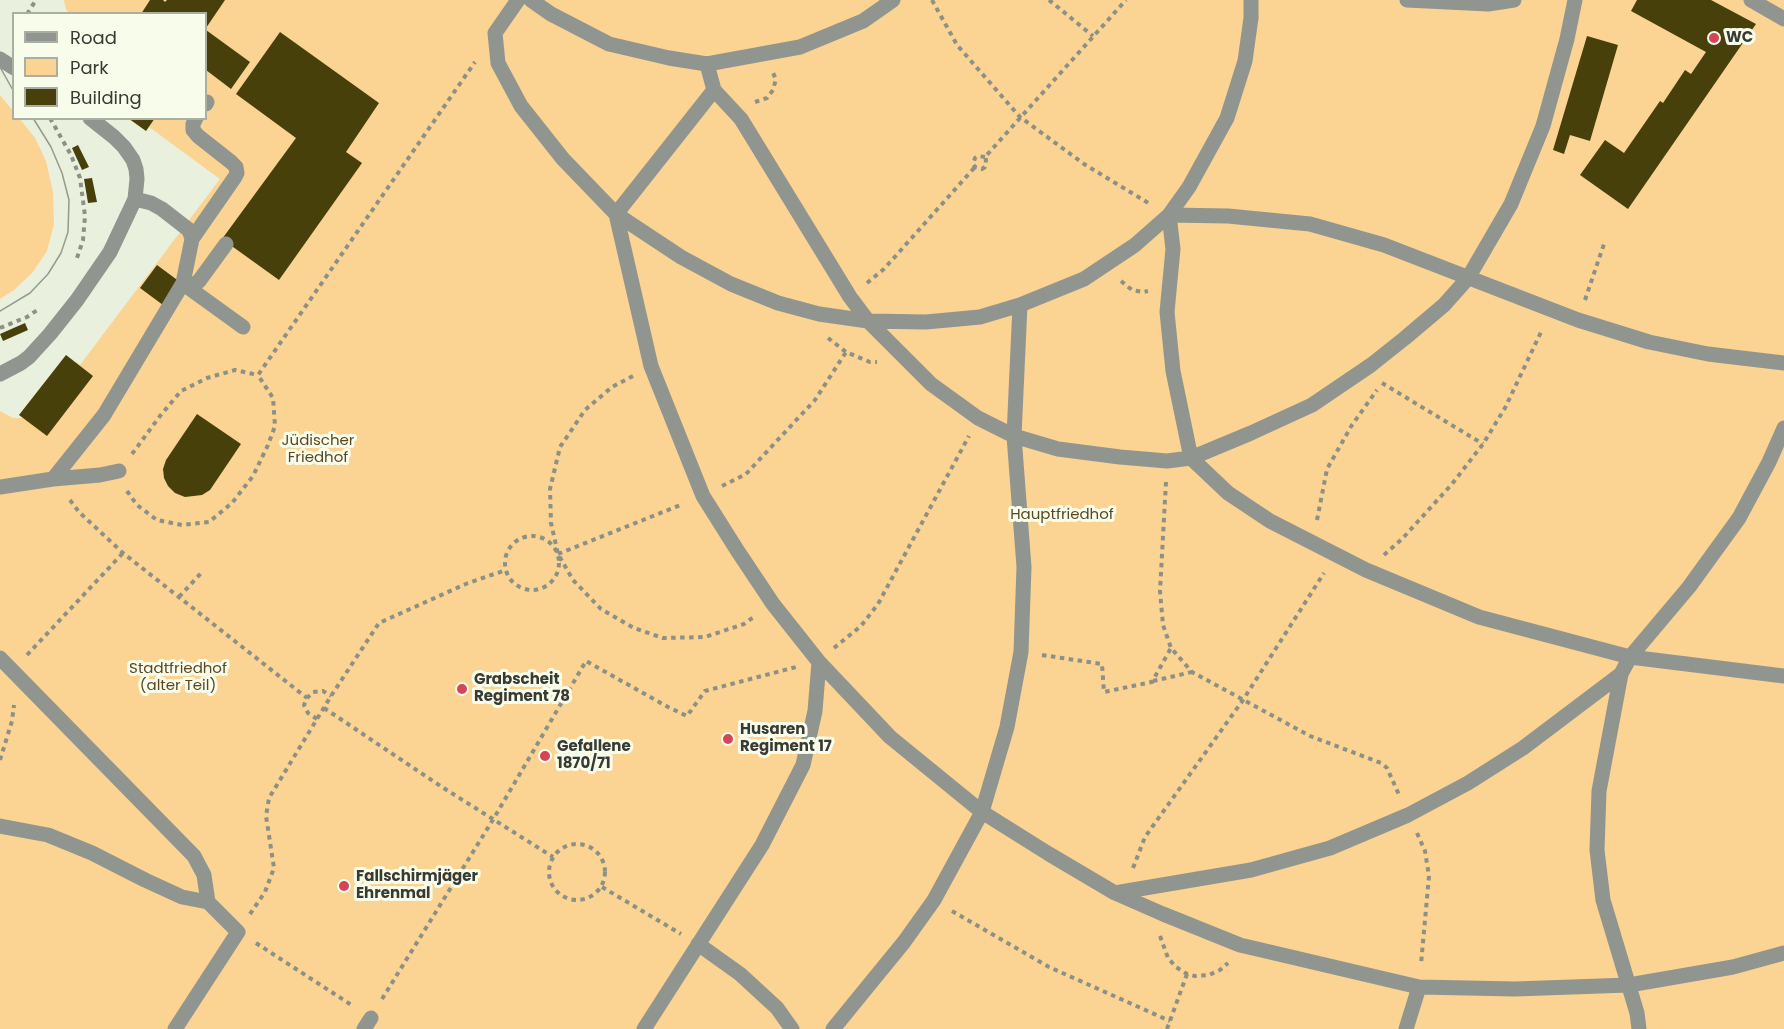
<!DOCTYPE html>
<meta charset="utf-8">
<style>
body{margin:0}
#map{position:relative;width:1784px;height:1029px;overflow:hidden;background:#eaf0de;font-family:Poppins,sans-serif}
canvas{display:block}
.legend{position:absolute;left:12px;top:12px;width:195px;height:108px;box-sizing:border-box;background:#f8fdeb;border:2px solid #abafa2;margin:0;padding:8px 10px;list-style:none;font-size:18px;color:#383a34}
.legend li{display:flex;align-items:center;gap:12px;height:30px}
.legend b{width:30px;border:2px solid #abafa2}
</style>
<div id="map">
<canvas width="1784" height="1029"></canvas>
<ul class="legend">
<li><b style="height:8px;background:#90958f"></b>Road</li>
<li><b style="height:16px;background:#fbd392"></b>Park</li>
<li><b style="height:16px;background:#48400a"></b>Building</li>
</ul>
</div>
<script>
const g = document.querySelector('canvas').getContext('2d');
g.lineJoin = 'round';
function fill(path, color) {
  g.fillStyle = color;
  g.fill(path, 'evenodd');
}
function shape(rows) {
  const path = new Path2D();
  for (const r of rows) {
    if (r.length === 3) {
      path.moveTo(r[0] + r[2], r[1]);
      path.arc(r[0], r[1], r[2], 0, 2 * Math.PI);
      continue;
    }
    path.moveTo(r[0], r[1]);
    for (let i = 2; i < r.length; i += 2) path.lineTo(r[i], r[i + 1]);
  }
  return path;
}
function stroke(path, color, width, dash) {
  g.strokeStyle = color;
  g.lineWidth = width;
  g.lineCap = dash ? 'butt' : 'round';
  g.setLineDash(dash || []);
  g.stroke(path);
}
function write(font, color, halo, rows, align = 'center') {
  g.font = font + ' Poppins,sans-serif';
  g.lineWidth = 6;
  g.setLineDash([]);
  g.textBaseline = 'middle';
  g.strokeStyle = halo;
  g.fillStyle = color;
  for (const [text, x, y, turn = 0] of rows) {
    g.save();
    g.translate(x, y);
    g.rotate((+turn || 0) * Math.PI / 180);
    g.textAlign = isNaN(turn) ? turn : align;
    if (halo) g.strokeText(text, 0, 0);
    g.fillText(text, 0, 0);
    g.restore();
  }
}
fill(shape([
 [64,0,1784,0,1784,1029,0,1029,0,411,13,418,23,418,19,415,66,355,80,365,220,179,149,127,146,131,128,119,206,118,206,14,69,13,66,10],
 [0,95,13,111,14,118,20,119,35,138,46,161,53,192,54,224,47,251,33,272,14,290,0,299]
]), '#fbd392');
fill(shape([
 [150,0,163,0,165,2,167,0,225,0,206,28,206,14,141,14],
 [1637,0,1711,0,1756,24,1628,209,1580,175,1605,140,1624,153,1660,101,1663,103,1685,70,1691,74,1706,52,1631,11],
 [206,30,250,62,231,89,206,70],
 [280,32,379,103,346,152,362,163,279,280,222,239,296,138,236,94],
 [1587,36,1618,45,1590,141,1570,135,1564,154,1553,150],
 [128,118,155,118,146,131],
 [78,145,89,167,82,170,72,148],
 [92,178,97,202,88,203,84,179],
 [157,265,180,282,163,305,140,288],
 [25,323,28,330,3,341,0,334],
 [66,355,93,376,47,436,19,415],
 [197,414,241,444,210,490,202,495,185,497,175,493,168,486,164,478,163,469,166,460]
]), '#48400a');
stroke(shape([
 [932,0,957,45,1020,117,1084,164,1150,204],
 [1049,0,1093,36],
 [27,14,36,0],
 [755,102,767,98,773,90,776,79,773,73],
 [50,118,71,155,80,178,85,216,83,240,77,258],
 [985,157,978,156,975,158,973,164,975,167,982,169,985,167,986,160,985,157,1126,0],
 [1121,281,1132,290,1143,292,1148,291],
 [867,283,884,269,975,167],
 [1585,300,1605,241],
 [0,328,27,317,39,309],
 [828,338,846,352,870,362,877,362],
 [633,376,612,387,585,410,560,447,550,489,551,523,558,554,573,580,601,609,634,628,663,638,705,637,744,624,755,616],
 [1382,383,1483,444],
 [132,454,160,416,181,391,207,378,235,370,258,375],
 [1166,482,1160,591,1163,625,1171,648,1192,672,1310,736,1381,763,1387,768,1400,797],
 [722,486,746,474,815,400,846,352],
 [127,491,137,505,157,520,182,525,209,522,232,503,253,476,268,445,275,426,273,398,258,375,475,62],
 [70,500,79,512,123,553,307,698],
 [1317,520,1327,469,1352,425,1377,390],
 [532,563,27],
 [558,554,683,504],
 [1384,555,1402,539,1452,484,1483,444,1505,408,1542,330],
 [179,597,203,571],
 [834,648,861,626,878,604,969,436],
 [27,655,123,553],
 [1042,655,1102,664,1104,692,1152,682,1171,648],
 [1153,681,1192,672],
 [324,708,442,787,553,857],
 [317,719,308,713,304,705,307,698,313,692,323,691,331,696],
 [0,760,12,721,14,705],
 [1417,833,1425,851,1429,876,1421,964],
 [577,872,28],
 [1133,868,1145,837,1243,700,1324,573],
 [602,887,681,934],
 [952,911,1049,967,1170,1021],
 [250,914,265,892,274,868,266,816,269,798,331,696,379,623,468,583,506,570],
 [1160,936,1168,958,1176,967,1187,974,1195,976,1209,975,1220,970,1228,963],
 [256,943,353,1006],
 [382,999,494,818,586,661,668,707,687,716,705,691,796,667],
 [1167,1029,1187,974]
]), '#8d9185', 4, [4.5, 4.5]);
stroke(shape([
 [518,0,495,33,498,63,521,106,563,159,616,214,681,257,731,284,778,303,819,314,868,321,926,322,980,317,1020,305,1084,279,1135,245,1169,215,1228,216,1310,224,1384,245,1578,320,1649,342,1708,354,1784,363],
 [531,0,551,14,609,44,669,58,707,64,800,47,863,21,893,0],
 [1251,0,1251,18,1245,61,1227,118,1189,187,1169,215,1173,249,1167,312,1173,371,1191,458,1228,493,1270,521,1366,570,1479,617,1630,657,1784,676],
 [1407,0,1488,4,1514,0],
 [1751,0,1784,19],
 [0,59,14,68],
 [707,64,714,90,616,214,651,366,703,496,737,550,773,604,819,662,890,737,982,812,1049,854,1115,893,1163,914,1240,945,1419,987,1515,989,1629,985,1733,967,1784,953],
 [714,90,741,119,850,297,868,321,931,384,978,418,1014,436,1058,449,1120,457,1167,461,1191,458,1251,433,1312,405,1371,365,1405,338,1444,305,1468,278,1511,204,1543,126,1567,39,1575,0],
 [206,104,207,102],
 [192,239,235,177,237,173,236,167,231,162,198,136,193,130,193,124,196,118],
 [183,283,189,288,199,281,226,244],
 [189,288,243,327],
 [0,374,21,363,29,357,50,334,77,300,110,252,135,199,137,179,136,169,133,160,124,147,114,137,90,118],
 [53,479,104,415,183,283,192,239,189,230,162,209,151,203,135,199],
 [0,487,53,479,100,475,119,471],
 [0,658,194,856,204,875,208,902],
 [1621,674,1599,791,1597,850,1603,900,1637,1013,1639,1029],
 [0,826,48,835,92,853,145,880,182,897,208,902,238,932,175,1029],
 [1115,893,1251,870,1330,848,1408,815,1468,783,1523,748,1621,674,1630,657,1689,587,1739,518,1769,462,1784,428],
 [698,944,740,974,777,1008,792,1029],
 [364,1029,371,1018],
 [644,1029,762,845,803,765,815,711,819,662],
 [833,1029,904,942,934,900,982,812,1007,727,1021,652,1024,567,1014,436,1020,305],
 [1406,1029,1419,987]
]), '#90958f', 15);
stroke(shape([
 [0,67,14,92],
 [0,311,30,293,48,274,61,253,68,232,69,200,62,173,51,147,33,118]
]), '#969a8e', 1.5);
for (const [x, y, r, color] of [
 [1714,38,6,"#d64556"],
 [462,689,6,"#d64556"],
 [728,739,6,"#d64556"],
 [545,756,6,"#d64556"],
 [344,886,6,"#d64556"]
]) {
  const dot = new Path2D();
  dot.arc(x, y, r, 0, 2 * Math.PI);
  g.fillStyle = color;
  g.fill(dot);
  stroke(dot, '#f8fdeb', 2);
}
write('bold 15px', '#383a34', '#f8fdeb', [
 ["WC",1726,38],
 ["Grabscheit",474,680],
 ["Regiment 78",474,697],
 ["Husaren",740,730],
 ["Regiment 17",740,747],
 ["Gefallene",557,747],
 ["1870/71",557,764],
 ["Fallschirmjäger",356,877],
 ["Ehrenmal",356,894]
], 'left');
write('15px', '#5b4723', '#f8fdeb', [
 ["Jüdischer",318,441],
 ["Friedhof",318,458],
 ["Hauptfriedhof",1062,515],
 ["Stadtfriedhof",178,669],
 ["(alter Teil)",178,686]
]);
</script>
